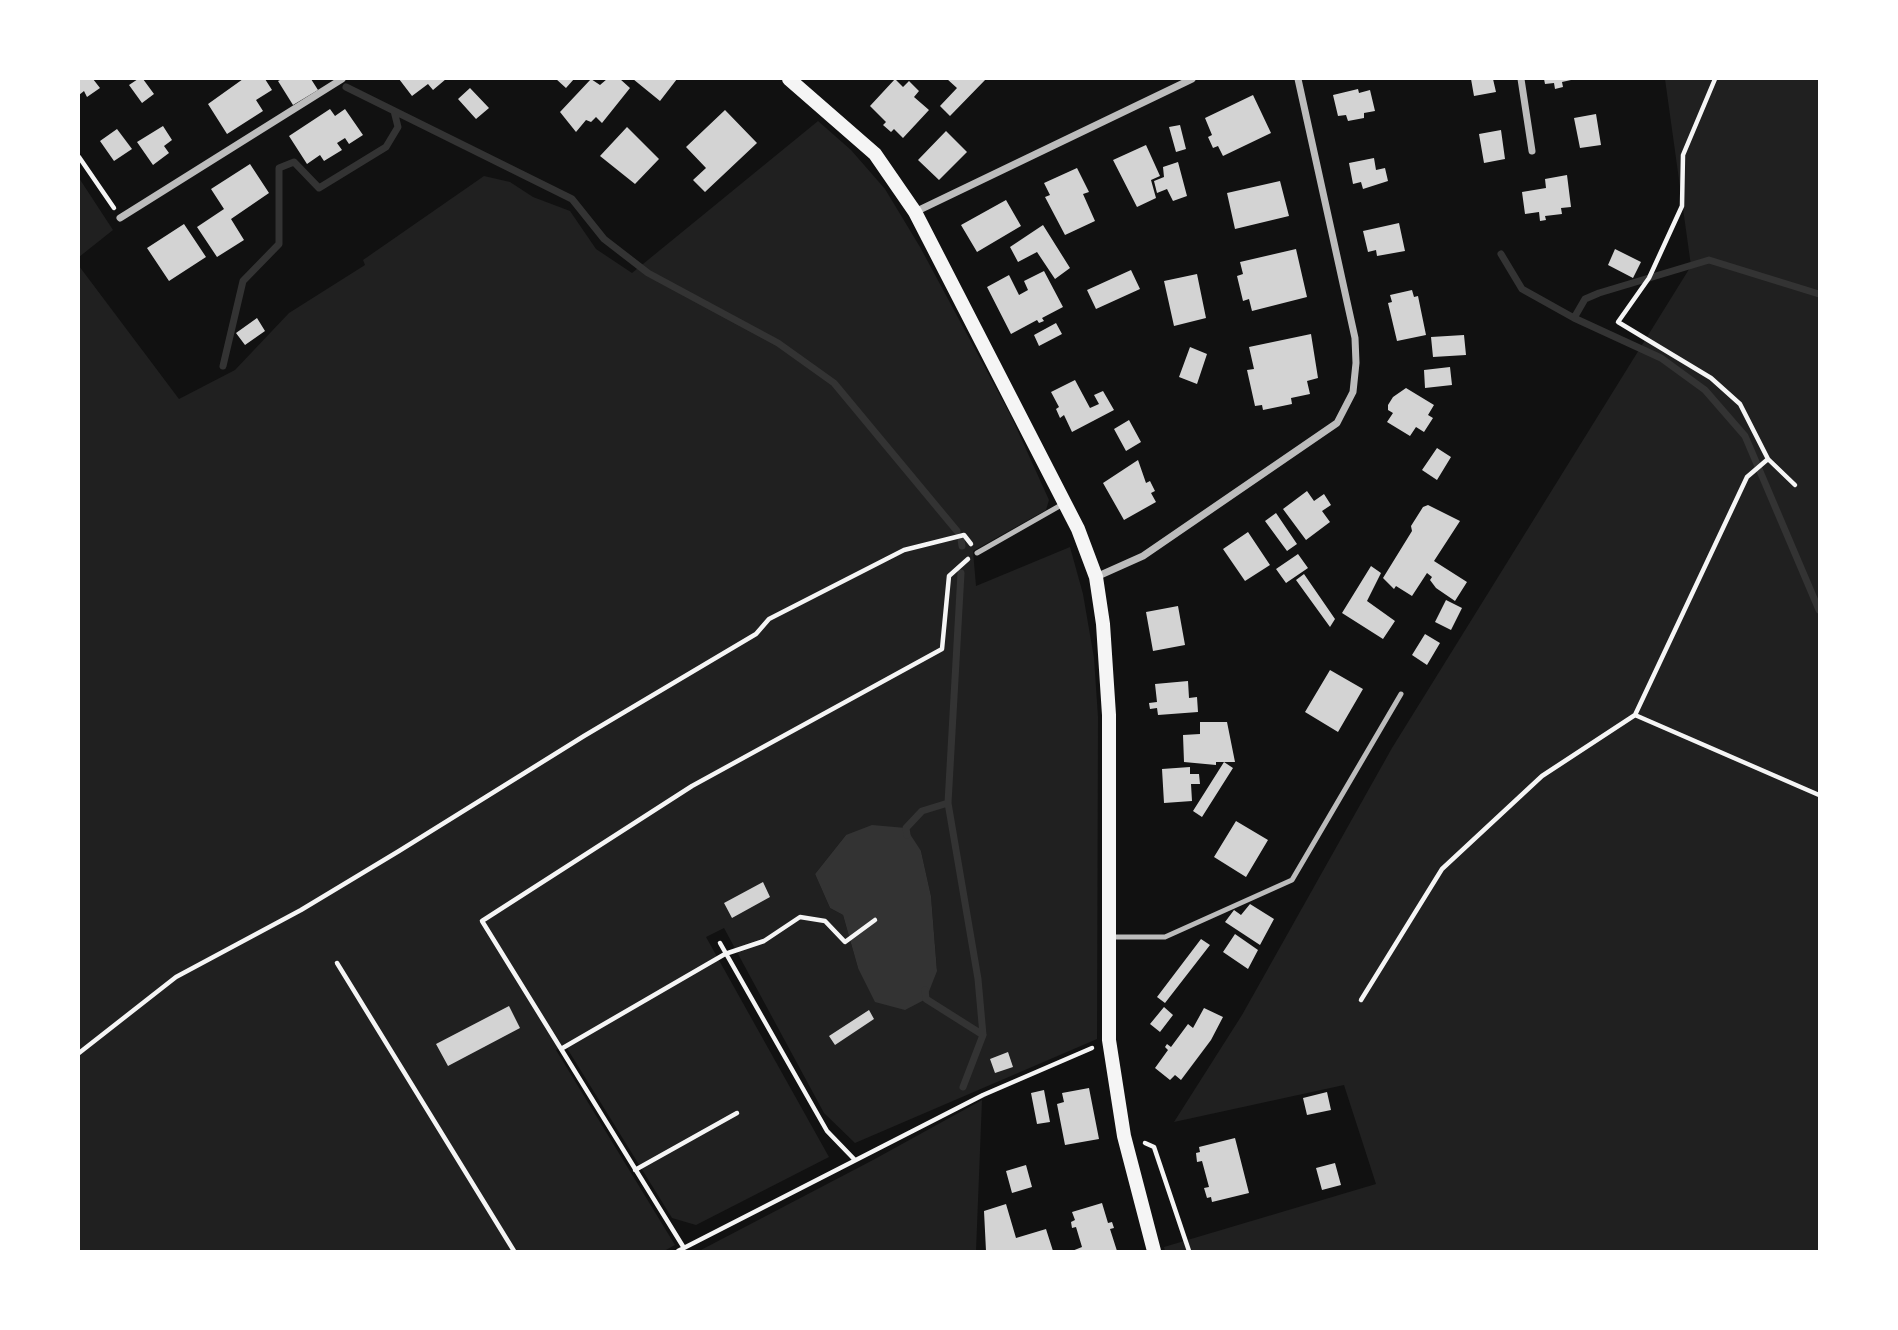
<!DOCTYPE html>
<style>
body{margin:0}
#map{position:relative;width:1898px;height:1330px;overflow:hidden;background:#111;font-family:Helvetica,sans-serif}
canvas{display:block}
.frame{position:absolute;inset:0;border:80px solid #fff;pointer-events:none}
</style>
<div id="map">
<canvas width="1898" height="1330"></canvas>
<div class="frame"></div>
</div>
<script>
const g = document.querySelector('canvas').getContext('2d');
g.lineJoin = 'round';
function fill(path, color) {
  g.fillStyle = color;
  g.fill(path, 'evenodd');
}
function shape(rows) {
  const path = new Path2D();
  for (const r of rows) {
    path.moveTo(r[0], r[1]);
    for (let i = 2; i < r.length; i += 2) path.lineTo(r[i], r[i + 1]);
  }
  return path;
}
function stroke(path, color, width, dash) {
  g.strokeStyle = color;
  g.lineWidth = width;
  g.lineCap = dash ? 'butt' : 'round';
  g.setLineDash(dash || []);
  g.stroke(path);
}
fill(shape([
 [1665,79,1819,79,1819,1251,1165,1251,1164,1247,1376,1184,1344,1085,1174,1122,1242,1015,1392,748,1691,266],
 [818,121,851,150,885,189,920,247,1011,416,1049,500,1046,510,973,551,976,586,1070,547,1083,594,1094,658,1098,717,1097,1039,855,1143,824,1113,724,928,706,937,829,1157,696,1225,672,1218,565,1045,556,1050,675,1245,664,1251,79,1251,79,266,179,399,235,370,289,313,365,265,363,260,484,176,510,182,533,197,570,211,596,249,632,273],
 [846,835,921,851,931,896,937,970,858,968,843,915,830,908,815,874],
 [79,178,113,230,79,257],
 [982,1100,976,1251,699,1251,873,1160]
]), '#202020');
fill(shape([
 [872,825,906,828,921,851,931,896,937,971,926,999,905,1010,875,1002,858,968,843,915,830,908,815,874,846,835]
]), '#333');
stroke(shape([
 [346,87,572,199,604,239,648,273,778,343,834,383,957,531],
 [1501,254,1522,289,1574,318,1661,358,1705,390,1745,436,1819,610],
 [1574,318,1585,299,1599,293,1709,260,1819,294],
 [223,366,243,281,279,244,279,168,294,162,319,188,386,147,398,127,394,111],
 [961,539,962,546],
 [961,573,948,803,978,979,983,1035,963,1087],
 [907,835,906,828,922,811,948,803],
 [925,990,926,999,983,1035]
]), '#333', 7);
fill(shape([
 [79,79,93,79,100,88,87,97,84,91,79,95],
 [138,79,143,79,154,94,142,103,129,85],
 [243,79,265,79,272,90,256,100,263,111,227,134,208,104],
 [282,79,311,79,318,90,293,105,278,81],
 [399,79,446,79,433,90,428,84,412,96],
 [556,79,574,79,566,88],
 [591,79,600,85,607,79,620,79,630,88,602,123,596,117,591,122,586,120,576,132,560,112],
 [633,79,677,79,660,101],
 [895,79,903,87,909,81,919,91,914,97,929,110,903,138,894,129,891,132,883,125,886,122,870,106],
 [947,79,986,79,950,116,940,106,957,88],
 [1471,79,1493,79,1496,92,1474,96],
 [1544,79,1571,79,1571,80,1562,82,1563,87,1555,89,1554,83,1545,84],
 [470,88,489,108,476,119,458,99],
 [1358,89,1359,93,1370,90,1375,111,1364,113,1364,118,1348,121,1346,115,1338,116,1333,95],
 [1253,95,1271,133,1223,156,1218,146,1213,148,1208,137,1212,135,1205,118],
 [330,109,335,116,345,109,363,135,349,144,345,138,337,143,342,150,324,161,320,155,307,164,289,136],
 [725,110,757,143,705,192,693,180,706,168,686,147],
 [1596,114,1601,145,1580,148,1574,118],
 [1180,125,1186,149,1176,152,1169,127],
 [163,126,172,140,164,146,169,153,153,165,137,142],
 [627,127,659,159,635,184,600,156],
 [117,129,132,149,114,161,100,141],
 [1501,130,1505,159,1484,163,1479,134],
 [946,131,967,152,939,180,918,160],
 [1146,145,1160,176,1151,180,1156,198,1137,207,1113,160],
 [1374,158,1376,170,1385,168,1388,181,1363,189,1361,182,1353,184,1349,163],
 [1178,162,1187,196,1173,201,1167,189,1157,193,1154,181,1164,177,1163,167],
 [250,164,269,193,231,219,244,240,217,257,197,227,224,209,211,189],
 [1077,168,1089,192,1083,194,1095,221,1065,235,1045,197,1050,195,1044,183],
 [1567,175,1571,207,1561,208,1562,214,1545,216,1546,220,1540,221,1539,212,1525,214,1522,192,1546,188,1545,179],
 [1280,181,1289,216,1235,229,1227,193],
 [1006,200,1021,226,977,252,961,225],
 [1399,223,1405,251,1377,256,1376,250,1368,252,1363,231],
 [184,224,206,257,169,281,147,248],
 [1043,225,1070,268,1055,279,1037,252,1018,262,1010,247],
 [1296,249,1307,297,1252,311,1249,299,1243,301,1237,276,1243,274,1240,262],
 [1615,249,1641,262,1633,278,1608,265],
 [1131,270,1140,289,1096,309,1087,290],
 [1044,271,1063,307,1042,318,1044,321,1039,323,1037,320,1011,334,987,287,1009,275,1019,295,1028,290,1024,281],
 [1197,274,1206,318,1174,326,1164,281],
 [1412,290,1414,297,1418,296,1426,335,1397,341,1388,303,1392,302,1390,295],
 [257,318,265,331,245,345,236,333],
 [1056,323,1062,334,1039,346,1034,335],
 [1311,334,1318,378,1307,381,1310,394,1291,398,1292,404,1263,410,1262,405,1255,406,1247,370,1254,369,1249,347],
 [1464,335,1466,355,1433,357,1431,337],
 [1190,347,1207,354,1197,384,1179,377],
 [1450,367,1452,385,1425,388,1424,370],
 [1075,380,1090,408,1099,404,1094,395,1103,391,1114,410,1072,432,1064,415,1060,418,1056,409,1059,407,1051,392],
 [1406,388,1434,405,1428,415,1433,418,1424,432,1416,427,1410,436,1387,422,1393,413,1388,410,1388,405,1393,397],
 [1129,420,1141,442,1126,451,1114,429],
 [1437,448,1451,457,1437,480,1422,470],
 [1138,460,1146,483,1150,481,1155,491,1151,493,1156,502,1124,520,1103,483],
 [1307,491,1314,501,1324,494,1331,505,1322,511,1330,522,1306,540,1283,509],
 [1428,505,1460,521,1434,561,1467,582,1455,601,1436,588,1430,580,1432,577,1427,573,1412,596,1396,586,1394,589,1383,578,1412,531,1411,526,1423,507],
 [1276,513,1297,544,1287,551,1265,521],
 [1248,532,1270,565,1245,581,1223,549],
 [1298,554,1308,568,1286,583,1276,569],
 [1371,566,1381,573,1367,601,1395,621,1383,639,1342,613],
 [1304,574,1335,619,1330,627,1296,580],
 [1446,600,1462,608,1451,630,1435,622],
 [1178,606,1185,645,1153,651,1146,612],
 [1425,634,1440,643,1427,665,1412,655],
 [1330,670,1363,689,1338,732,1305,712],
 [1188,681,1189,698,1197,697,1198,712,1158,715,1157,708,1150,709,1149,703,1157,702,1155,684],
 [1200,722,1227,722,1235,762,1216,762,1216,765,1184,762,1183,735,1200,734],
 [1224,762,1233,768,1202,817,1193,811],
 [1190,767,1190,774,1199,774,1200,784,1191,784,1192,801,1164,803,1162,769],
 [1236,821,1268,840,1246,877,1214,857],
 [763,882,770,897,732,918,724,903],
 [1250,904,1274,919,1260,945,1225,922,1234,910,1241,915],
 [1235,934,1258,950,1248,969,1223,952],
 [1201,939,1210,945,1165,1003,1157,997],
 [509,1006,520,1028,448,1066,436,1044],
 [1164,1007,1173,1015,1160,1032,1150,1024],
 [1204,1008,1223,1017,1211,1040,1181,1080,1175,1075,1170,1080,1155,1068,1168,1050,1165,1047,1167,1044,1171,1047,1188,1024,1193,1028],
 [869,1010,874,1019,835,1045,829,1036],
 [1008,1052,1013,1067,995,1073,990,1059],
 [1089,1088,1099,1139,1065,1145,1057,1104,1064,1102,1062,1093],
 [1044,1090,1050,1122,1037,1124,1031,1093],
 [1327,1092,1331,1110,1307,1115,1303,1098],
 [1235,1138,1249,1193,1212,1202,1211,1197,1207,1198,1204,1188,1209,1187,1202,1161,1197,1162,1196,1153,1200,1152,1199,1147],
 [1335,1163,1341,1185,1322,1190,1316,1168],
 [1026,1165,1032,1187,1012,1193,1006,1171],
 [1102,1203,1108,1223,1112,1222,1114,1228,1110,1229,1117,1251,1072,1251,1082,1247,1076,1227,1072,1228,1071,1222,1075,1220,1072,1212],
 [1006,1204,1016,1238,1046,1229,1053,1251,986,1251,984,1211]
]), '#d3d3d3');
stroke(shape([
 [1715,79,1683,155,1682,206,1649,278,1618,322,1711,378,1740,404,1768,459,1795,485],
 [79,157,114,208],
 [1635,715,1819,795],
 [720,943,827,1131,854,1159],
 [337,963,514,1251],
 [1361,1000,1442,869,1542,776,1635,715,1747,477,1768,459],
 [561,1049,725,954,764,941,800,917,825,921,845,942,875,920],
 [79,1053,176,977,301,910,399,851,584,736,756,634,769,619,904,550,964,535,971,544],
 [1145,1143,1154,1147,1189,1251],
 [635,1170,737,1113],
 [684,1248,482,921,692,786,942,649,949,576,968,559],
 [678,1251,983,1095,1092,1048]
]), '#f5f5f5', 4.5);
stroke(shape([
 [977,553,1063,504],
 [1110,937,1165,937,1292,880,1401,694]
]), '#bcbcbc', 5);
stroke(shape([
 [1521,79,1532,151],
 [915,212,1192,79],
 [120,218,342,79],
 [1096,577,1143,556,1337,423,1353,392,1356,363,1355,338,1298,79]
]), '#bcbcbc', 7);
stroke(shape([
 [789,79,875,154,915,212,1078,529,1096,577,1103,624,1109,715,1109,1040,1124,1136,1154,1251]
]), '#f5f5f5', 14);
</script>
